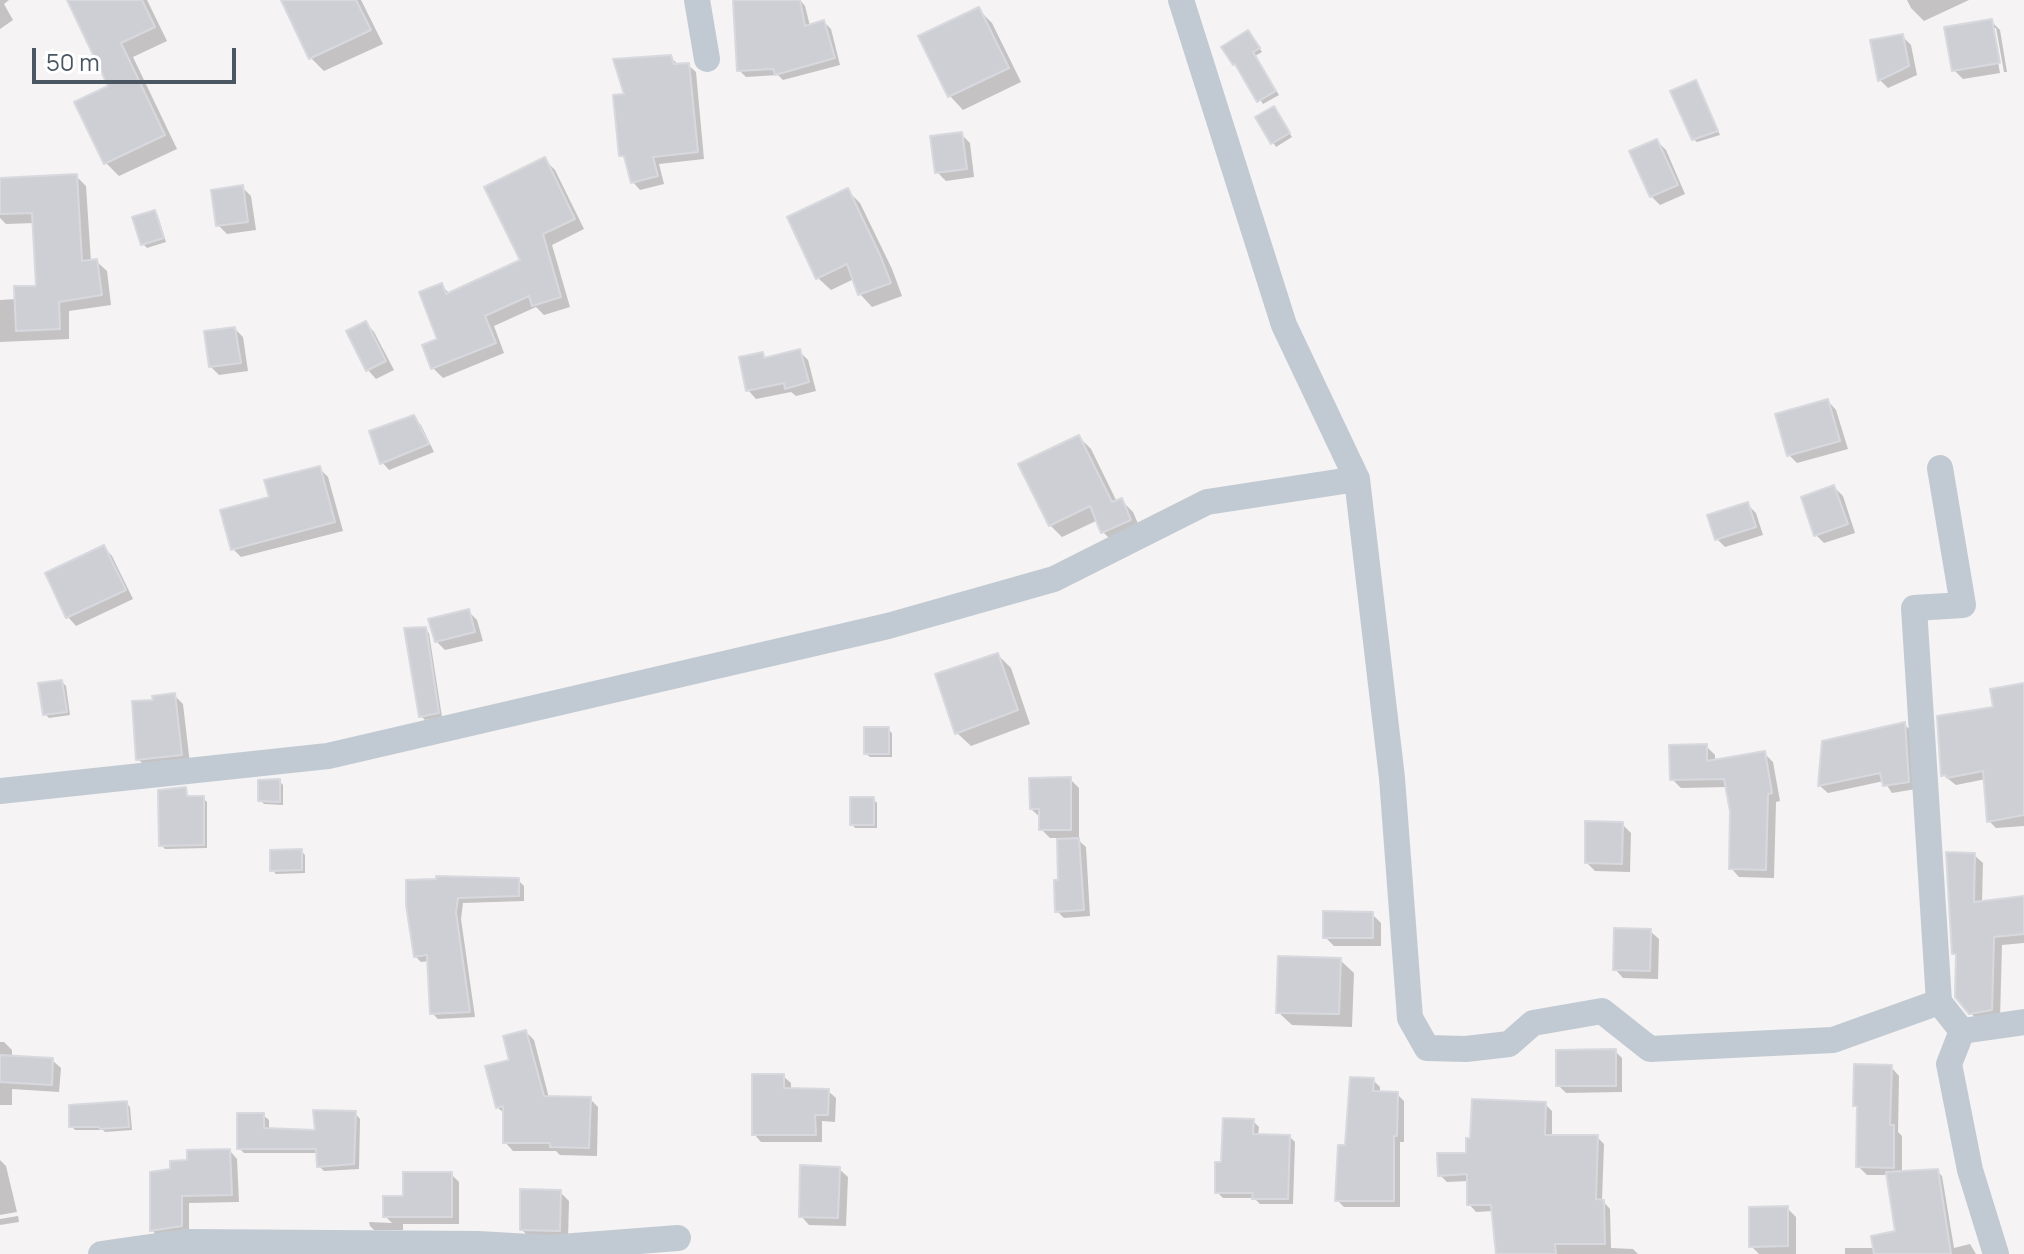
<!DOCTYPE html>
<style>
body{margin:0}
#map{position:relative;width:2024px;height:1254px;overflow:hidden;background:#f5f3f3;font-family:Manrope,sans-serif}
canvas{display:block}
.scale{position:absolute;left:32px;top:48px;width:204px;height:36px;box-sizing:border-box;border:4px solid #4a5661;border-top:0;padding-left:10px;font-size:24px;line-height:28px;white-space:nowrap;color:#4a5661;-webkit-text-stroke:6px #fff;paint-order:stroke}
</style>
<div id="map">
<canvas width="2024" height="1254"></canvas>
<div class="scale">50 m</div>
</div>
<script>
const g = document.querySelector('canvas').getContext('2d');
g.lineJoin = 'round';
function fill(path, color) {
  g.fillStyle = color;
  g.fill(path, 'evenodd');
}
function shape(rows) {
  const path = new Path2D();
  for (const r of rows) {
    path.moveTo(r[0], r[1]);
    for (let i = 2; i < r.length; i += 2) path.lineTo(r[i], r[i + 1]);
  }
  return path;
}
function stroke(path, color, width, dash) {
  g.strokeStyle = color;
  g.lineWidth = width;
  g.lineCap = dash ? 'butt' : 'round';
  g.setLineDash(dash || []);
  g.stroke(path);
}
fill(shape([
 [0,0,9,0,4,4,13,20,0,29],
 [69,0,147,0,167,41,133,57,177,149,119,176,106,163,111,87],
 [283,0,361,0,383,44,324,71,311,58],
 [786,0,800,0,805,6,810,26,824,22,831,29,840,65,783,80,778,75,746,77,739,70],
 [1907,0,1969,0,1924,21,1911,8],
 [979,10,992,23,1021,82,963,110,950,96,921,37],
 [1991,21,2000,30,2007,72,2004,72,1996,28,1992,28,2000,73,1963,79,1954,70],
 [1251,36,1262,52,1255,56,1279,95,1263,104,1239,67],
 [1902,36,1911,45,1917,75,1888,88,1880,80],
 [670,57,679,65,688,65,696,72,704,159,659,164,664,184,640,190,633,182,627,161,621,155,627,95],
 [1696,82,1720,135,1697,142,1693,139],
 [1277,112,1292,137,1276,147,1258,118],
 [961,134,970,143,974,177,946,181,937,172],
 [1657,141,1666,150,1685,194,1660,205,1651,196],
 [545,160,555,170,584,229,552,245,570,307,544,315,536,307,494,326,504,353,443,378,433,368,440,340,441,285,451,295,523,261],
 [76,176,86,186,91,262,96,261,107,271,111,305,69,311,69,339,0,342,0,300,17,299,38,287,34,223,6,224,0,218,0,178],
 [242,187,251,196,256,230,227,234,218,225],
 [847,190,860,203,892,269,902,296,872,307,860,294,854,279,831,290,818,278],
 [155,212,158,216,166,242,147,248,143,244],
 [366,323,374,332,394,370,376,379,368,370],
 [235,329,243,337,248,371,219,375,211,367],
 [799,351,808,360,816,391,796,396,791,392,756,399,748,390,762,354,768,360],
 [1828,401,1836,410,1848,449,1797,463,1789,455],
 [413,417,421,425,434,452,389,470,382,462],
 [1079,437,1091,449,1117,502,1121,500,1133,512,1142,533,1115,544,1103,532,1098,520,1062,537,1050,525],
 [319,468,328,477,343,531,241,557,233,549,271,498],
 [1834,487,1843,496,1855,533,1824,543,1816,535],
 [1747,504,1756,513,1763,535,1725,547,1717,539],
 [104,547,112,556,133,599,76,626,68,617],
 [468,611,477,620,483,641,445,650,436,641],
 [425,629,429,633,442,717,425,720,421,716],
 [998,655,1011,668,1030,724,971,746,957,733],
 [62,682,66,686,70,715,49,718,45,714],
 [2024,685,2024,826,1996,828,1989,821,1986,779,1956,785,1943,775,1995,708],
 [174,695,183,704,190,764,147,768,138,759,155,702],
 [1904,724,1912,732,1916,789,1892,793,1884,781,1828,793,1820,786,1824,743],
 [888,729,892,733,892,757,870,757,866,754],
 [1706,746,1715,755,1715,762,1764,753,1773,762,1780,801,1776,802,1774,878,1739,877,1731,868,1732,811,1727,787,1681,788,1672,779],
 [1070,779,1079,788,1079,838,1076,838,1086,847,1090,916,1064,918,1057,911,1060,882,1059,838,1050,838,1041,829,1041,818,1031,809],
 [279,781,283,785,283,805,264,804,260,800],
 [185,789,190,798,203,798,207,802,207,848,165,849,161,845],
 [873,799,877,803,877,828,855,828,852,824],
 [1622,824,1631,833,1630,872,1595,871,1587,863],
 [301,851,305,855,305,873,276,874,272,870],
 [1974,855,1983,863,1982,903,2024,898,2024,943,2002,945,2000,1019,1979,1022,1970,1012,1958,957,1954,953],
 [518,880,524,886,524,901,463,903,461,919,475,1017,438,1019,432,1013,429,961,421,962,415,956,408,905],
 [1372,914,1381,923,1381,946,1334,946,1325,937],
 [1650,931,1659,939,1658,979,1623,978,1615,969],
 [1340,960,1354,973,1352,1027,1292,1025,1278,1012],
 [526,1032,534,1040,549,1098,590,1099,598,1107,597,1156,560,1155,556,1151,513,1151,505,1142,505,1114,497,1107,511,1061],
 [0,1042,4,1042,12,1050,12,1058,52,1060,61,1068,59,1092,12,1089,12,1105,0,1105],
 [1615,1051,1622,1058,1622,1092,1566,1093,1558,1085],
 [1891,1067,1899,1076,1898,1132,1902,1136,1902,1173,1937,1171,1942,1176,1954,1248,1970,1244,1976,1254,1845,1254,1845,1248,1875,1248,1897,1233,1888,1175,1867,1175,1858,1166,1859,1110,1855,1106],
 [783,1076,791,1083,791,1090,828,1091,836,1098,835,1122,822,1121,822,1142,761,1142,754,1134],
 [1373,1080,1380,1087,1380,1093,1397,1094,1404,1101,1404,1142,1400,1142,1400,1207,1344,1207,1337,1200,1347,1147],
 [126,1103,130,1107,132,1130,105,1132,103,1130,75,1130,71,1126],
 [1545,1104,1552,1111,1552,1137,1597,1137,1604,1144,1602,1200,1610,1209,1611,1248,1633,1249,1638,1254,1498,1254,1493,1211,1476,1212,1469,1204,1469,1181,1447,1182,1440,1175],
 [355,1113,360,1119,359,1169,324,1171,319,1166,318,1153,244,1153,239,1148,263,1115,269,1120,269,1130,317,1132],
 [1253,1121,1259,1127,1258,1136,1290,1137,1295,1142,1293,1204,1260,1204,1254,1198,1223,1198,1217,1192,1223,1164],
 [230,1151,237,1159,239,1202,189,1203,189,1233,159,1238,152,1230,172,1170,189,1162],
 [0,1160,6,1166,17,1212,0,1215],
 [839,1169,848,1177,846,1226,809,1225,801,1216],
 [451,1174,459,1182,459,1224,403,1224,403,1230,374,1230,370,1226,369,1222,392,1223,385,1216,405,1198],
 [560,1192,569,1201,568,1239,530,1238,522,1230],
 [1787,1208,1796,1217,1796,1254,1759,1254,1751,1246],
 [18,1216,19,1222,0,1225,0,1219]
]), '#0003');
const building = shape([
 [67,0,142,0,155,27,121,43,165,135,104,164,74,102,108,86,67,0],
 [281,0,356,0,371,30,309,59,281,0],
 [733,0,800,0,805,26,824,20,835,58,775,75,773,69,737,71,733,0],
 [979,7,1009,68,948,97,918,36,979,7],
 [1992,19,2000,63,1952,71,1944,27,1992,19],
 [1248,30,1260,48,1253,52,1276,91,1257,102,1235,64,1233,65,1221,47,1248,30],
 [1903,34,1909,66,1878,81,1870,40,1903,34],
 [671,55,674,64,689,63,698,152,653,157,658,176,631,183,624,156,619,156,613,95,624,94,613,59,671,55],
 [1696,80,1718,131,1692,140,1670,91,1696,80],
 [1274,106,1290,133,1271,144,1255,117,1274,106],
 [962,132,967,169,935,173,930,136,962,132],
 [1657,139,1678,185,1650,197,1629,151,1657,139],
 [545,157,575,219,543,234,561,297,532,306,529,296,485,316,496,343,431,369,422,345,437,339,419,292,442,283,446,294,520,260,484,187,545,157],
 [77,174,82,261,97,259,102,295,59,302,60,329,16,331,14,286,36,286,32,213,0,214,0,178,77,174],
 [243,185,248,222,216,226,211,190,243,185],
 [848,188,880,255,891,283,858,295,847,264,816,279,787,217,848,188],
 [155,210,164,238,141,245,132,217,155,210],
 [366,321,386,361,366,371,346,331,366,321],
 [235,327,241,363,209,367,204,331,235,327],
 [800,349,809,382,785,389,784,383,746,391,739,357,763,352,764,358,800,349],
 [1828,399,1840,441,1787,456,1775,414,1828,399],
 [414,415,429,444,380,464,369,431,414,415],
 [1079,435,1112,502,1122,498,1131,520,1101,533,1090,506,1049,526,1018,464,1079,435],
 [320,466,335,522,231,550,220,510,269,497,264,480,320,466],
 [1834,485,1848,524,1814,536,1801,497,1834,485],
 [1748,502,1756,527,1715,540,1707,515,1748,502],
 [104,545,126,590,66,618,45,573,104,545],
 [469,609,475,632,435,642,428,619,469,609],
 [426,627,439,713,419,717,404,628,426,627],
 [998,653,1018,710,955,734,935,674,998,653],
 [62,680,67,712,43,715,38,683,62,680],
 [2024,683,2024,815,1987,822,1983,771,1947,778,1946,775,1941,776,1937,716,1993,707,1990,689,2024,683],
 [175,693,182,755,136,760,132,701,153,700,152,696,175,693],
 [1905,722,1909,782,1883,786,1880,773,1818,786,1822,741,1905,722],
 [864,727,889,727,889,754,864,754,864,727],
 [1707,744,1707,761,1765,751,1772,793,1768,794,1766,870,1729,869,1730,811,1724,779,1670,780,1669,745,1707,744],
 [1071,777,1071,830,1039,830,1039,809,1030,809,1029,778,1071,777],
 [280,779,280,802,258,801,258,780,280,779],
 [186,787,187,796,204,796,204,845,159,846,158,790,186,787],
 [850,797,874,797,874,825,850,825,850,797],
 [1585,821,1623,822,1622,864,1585,863,1585,821],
 [1079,838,1084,910,1055,912,1054,880,1058,880,1057,839,1079,838],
 [302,849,302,870,270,871,270,850,302,849],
 [1946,852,1975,853,1974,902,2024,896,2024,934,1994,937,1992,1010,1969,1014,1955,997,1956,954,1952,954,1946,852],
 [436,876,519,878,519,896,458,898,456,912,470,1012,430,1014,427,955,414,957,406,905,406,880,436,879,436,876],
 [1323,911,1373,912,1373,938,1323,938,1323,911],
 [1614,928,1651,929,1650,971,1613,970,1614,928],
 [1278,956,1341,958,1339,1014,1276,1013,1278,956],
 [526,1030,544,1096,591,1097,589,1148,550,1147,550,1143,503,1143,503,1106,496,1108,485,1066,509,1060,503,1036,526,1030],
 [1616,1049,1616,1086,1556,1086,1556,1050,1616,1049],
 [0,1055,53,1058,52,1085,0,1082,0,1055],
 [1854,1064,1892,1065,1890,1125,1894,1125,1894,1168,1856,1167,1857,1106,1853,1106,1854,1064],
 [752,1074,784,1074,784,1088,829,1089,828,1115,815,1115,816,1135,752,1135,752,1074],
 [1350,1077,1374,1078,1373,1091,1398,1092,1397,1136,1394,1136,1394,1201,1335,1201,1338,1145,1345,1145,1350,1077],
 [1472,1099,1546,1102,1545,1135,1598,1135,1596,1199,1604,1200,1605,1244,1555,1244,1556,1254,1496,1254,1491,1205,1467,1205,1467,1174,1438,1176,1437,1153,1466,1153,1466,1138,1470,1138,1472,1099],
 [127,1101,129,1127,100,1129,99,1127,69,1127,69,1105,127,1101],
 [313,1110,356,1111,354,1164,317,1167,316,1149,237,1149,237,1113,264,1113,264,1128,315,1130,313,1110],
 [1223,1118,1254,1119,1253,1134,1290,1135,1288,1199,1252,1199,1253,1193,1215,1193,1215,1162,1221,1162,1223,1118],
 [230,1149,232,1195,182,1196,182,1226,150,1231,150,1172,170,1169,170,1161,187,1160,187,1150,230,1149],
 [800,1165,840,1167,838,1218,799,1217,800,1165],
 [1938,1169,1951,1254,1874,1254,1871,1236,1895,1231,1886,1172,1938,1169],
 [403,1172,452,1172,452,1217,383,1217,383,1196,403,1196,403,1172],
 [520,1189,561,1190,560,1231,520,1230,520,1189],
 [1788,1206,1788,1246,1749,1247,1749,1207,1788,1206]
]);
fill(building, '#cdcfd5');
stroke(building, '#d7d9de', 2);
stroke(shape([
 [697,0,707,59],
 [1940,468,1963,605,1914,608,1939,1002,1962,1031],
 [1357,479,1392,778,1410,1018,1427,1048,1466,1049,1509,1044,1533,1023,1602,1011,1650,1049,1833,1040,1939,1002],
 [0,791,328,756,888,626,1054,579,1207,502,1357,479,1284,325,1181,0],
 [101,1254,185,1242],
 [185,1254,185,1242,478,1244,548,1248,678,1238],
 [1996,1254,1970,1170,1949,1064,1962,1031,2024,1022]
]), '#c1cad2', 26);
</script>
